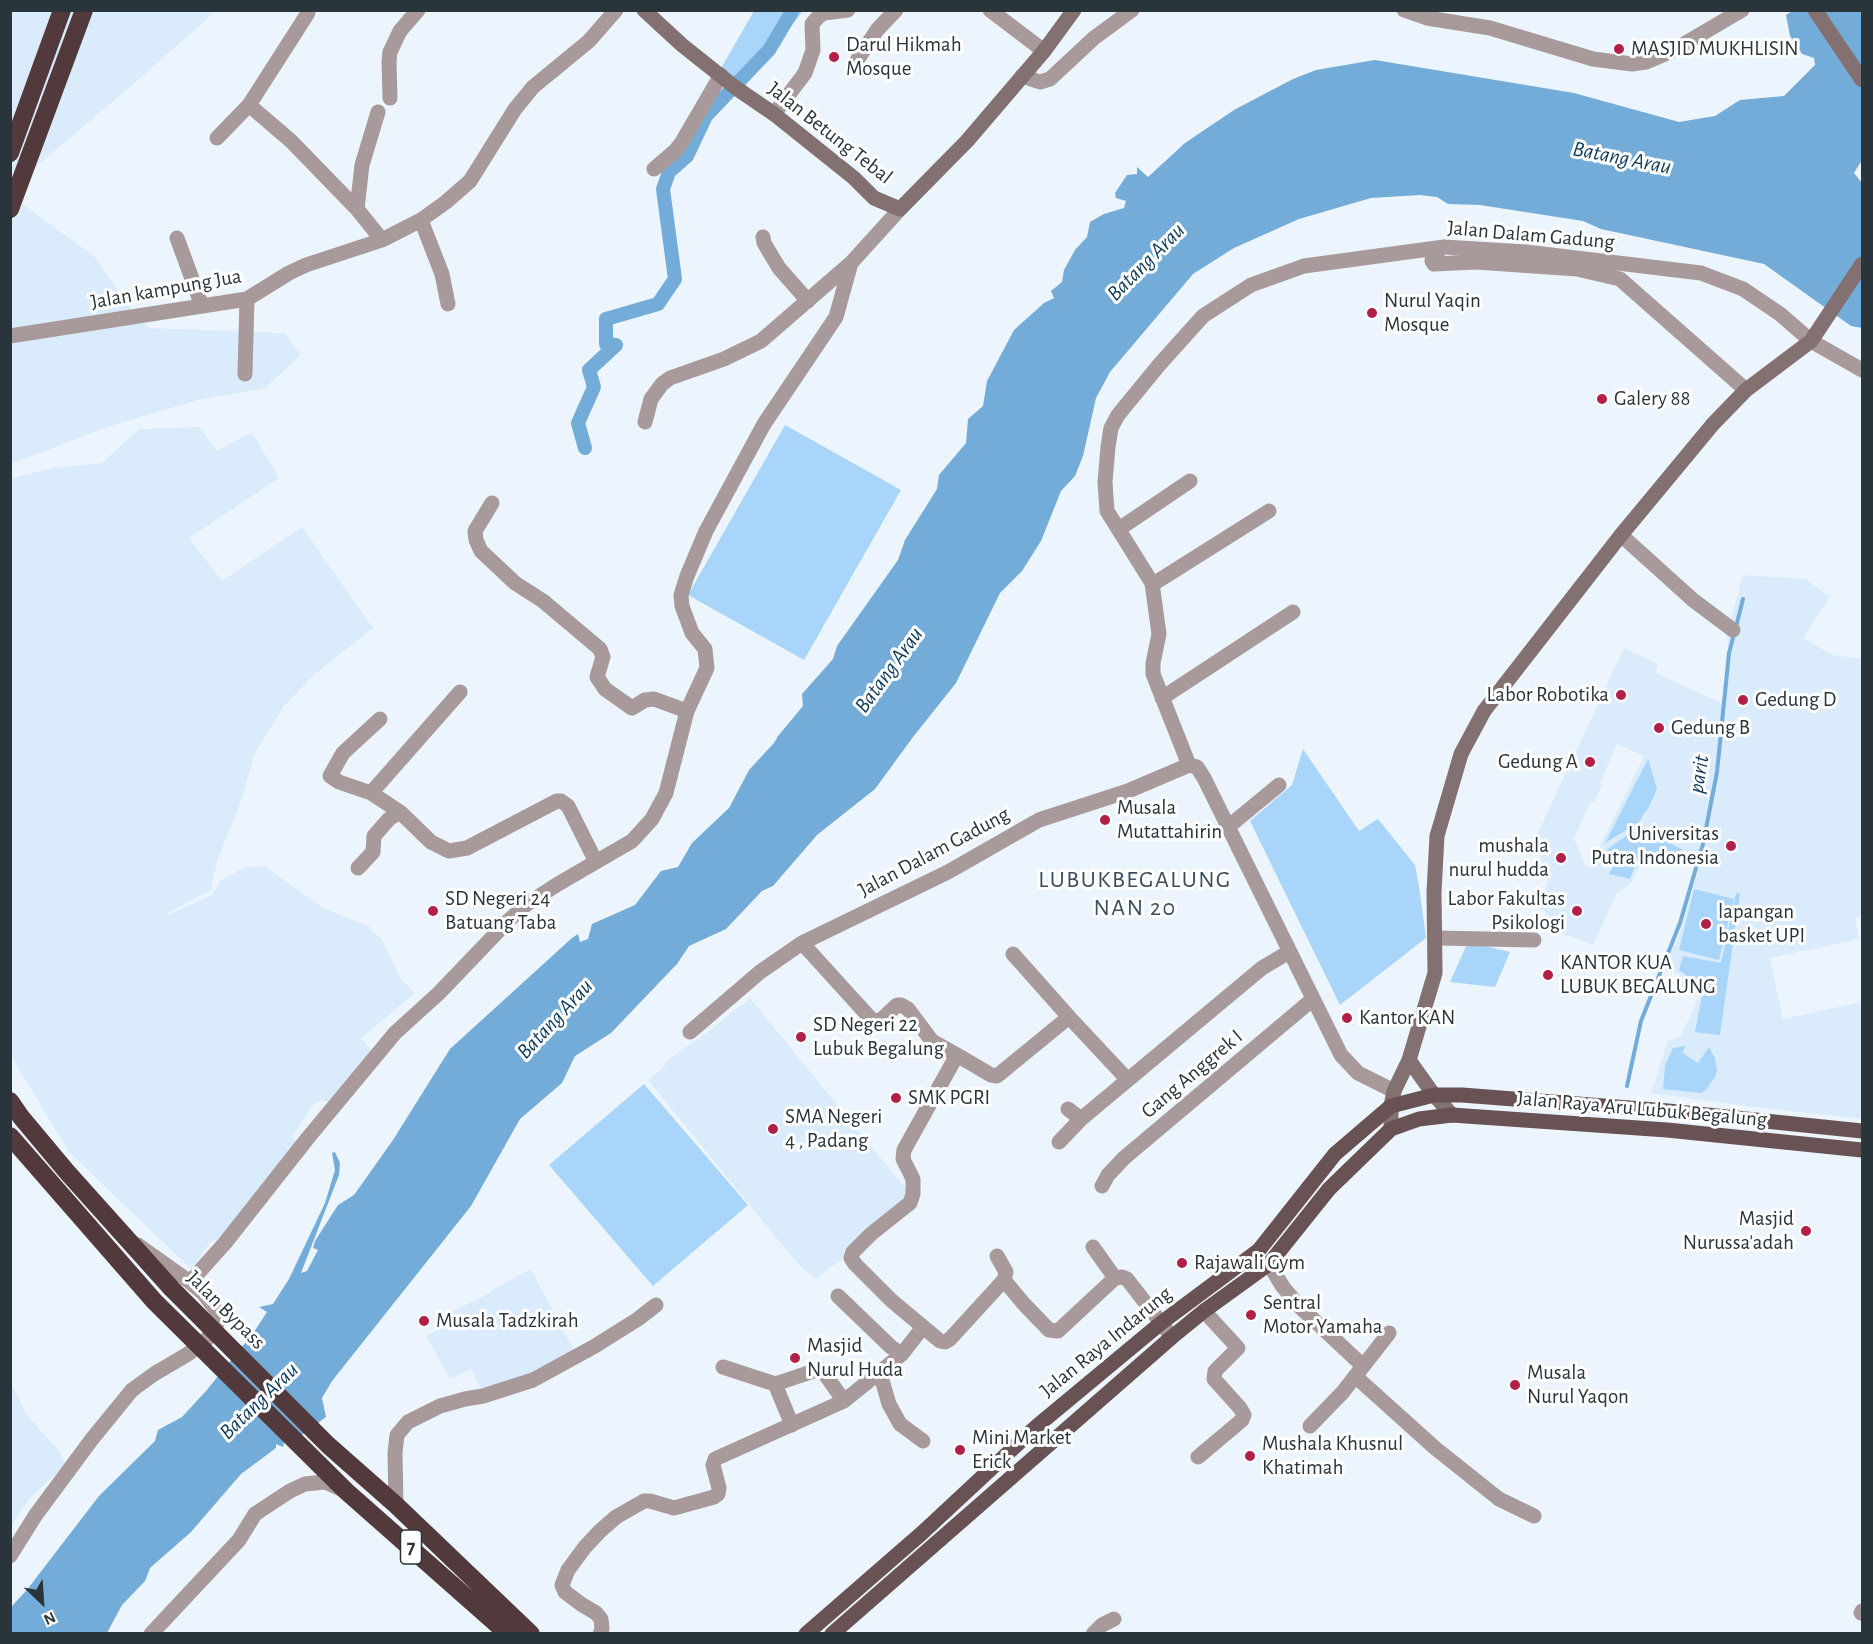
<!DOCTYPE html>
<style>
body{margin:0}
#map{position:relative;width:1873px;height:1644px;overflow:hidden;background:#ecf5fd;font-family:"Alegreya Sans",sans-serif}
canvas{display:block}
.frame{position:absolute;inset:0;border:12px solid #2a343b;pointer-events:none}
.north{position:absolute;left:12px;top:1572px;width:60px;height:60px;-webkit-text-stroke:4px #fff;paint-order:stroke;rotate:155deg;font-size:16px;font-weight:700;line-height:24px;text-align:center;color:#2a343b}
.north::after{content:'';display:block;margin:auto;width:21px;height:27px;background:#2a343b;clip-path:polygon(50% 0,100% 100%,50% 72%,0 100%)}
</style>
<div id="map">
<canvas width="1873" height="1644"></canvas>
<div class="frame"></div>
<div class="north">N</div>
</div>
<script>
const g = document.querySelector('canvas').getContext('2d');
g.lineJoin = 'round';
function fill(path, color) {
  g.fillStyle = color;
  g.fill(path, 'evenodd');
}
function shape(rows) {
  const path = new Path2D();
  for (const r of rows) {
    path.moveTo(r[0], r[1]);
    for (let i = 2; i < r.length; i += 2) path.lineTo(r[i], r[i + 1]);
  }
  return path;
}
function stroke(path, color, width, dash) {
  g.strokeStyle = color;
  g.lineWidth = width;
  g.lineCap = dash ? 'butt' : 'round';
  g.setLineDash(dash || []);
  g.stroke(path);
}
function write(font, color, halo, rows, align = 'center') {
  g.font = font + ' "Alegreya Sans",sans-serif';
  g.lineWidth = 6;
  g.setLineDash([]);
  g.textBaseline = 'middle';
  g.strokeStyle = halo;
  g.fillStyle = color;
  for (const [text, x, y, turn = 0] of rows) {
    g.save();
    g.translate(x, y);
    g.rotate((+turn || 0) * Math.PI / 180);
    g.textAlign = isNaN(turn) ? turn : align;
    if (halo) g.strokeText(text, 0, 0);
    g.fillText(text, 0, 0);
    g.restore();
  }
}
fill(shape([
 [11,11,216,11,146,73,11,188],
 [11,196,94,256,129,306,148,328,284,333,301,355,265,388,198,400,110,426,11,464],
 [199,427,217,451,252,432,279,478,189,538,222,581,302,527,373,628,315,674,284,706,255,753,241,801,217,861,211,890,167,913,168,915,212,895,221,880,246,867,265,866,323,908,370,927,371,931,381,938,401,979,415,993,361,1038,373,1052,330,1103,322,1100,315,1103,310,1109,292,1137,298,1143,223,1239,214,1240,208,1245,192,1270,69,1152,11,1056,11,478,54,468,102,463,139,429],
 [1743,575,1806,579,1830,597,1803,638,1833,655,1862,659,1862,916,1855,918,1859,939,1770,958,1783,1019,1862,1002,1862,1119,1745,1106,1651,1093,1668,1040,1680,1037,1699,997,1677,986,1680,974,1662,970,1678,938,1700,864,1681,857,1674,863,1639,867,1630,884,1617,893,1593,945,1543,926,1546,912,1537,907,1548,882,1537,848,1541,839,1536,837,1624,648,1658,664,1656,673,1723,704,1729,654,1727,634],
 [1617,744,1644,756,1589,868,1586,866,1574,839,1591,801,1594,802,1602,785,1600,783],
 [1647,760,1657,789,1643,818],
 [1736,894,1740,894,1720,1035,1703,991,1686,986,1687,976,1721,964],
 [1685,1047,1683,1053,1698,1063,1709,1047,1717,1071,1706,1090,1663,1088,1665,1065],
 [750,998,870,1145,907,1190,913,1194,867,1245,829,1268,816,1279,802,1268,773,1234,648,1080,665,1066,665,1062,713,1028],
 [531,1269,575,1353,484,1395,471,1369,450,1379,426,1336,447,1325,449,1313,490,1293,492,1290],
 [10,1381,26,1414,58,1450,66,1464,29,1499,11,1526]
]), '#daecfb');
fill(shape([
 [754,11,803,11,735,95,716,77],
 [785,425,901,490,804,660,688,595],
 [1303,749,1359,831,1378,819,1415,865,1419,886,1426,938,1340,1005,1250,821,1292,785],
 [1648,759,1657,789,1649,807,1638,823,1605,843],
 [1642,830,1682,849,1677,860,1655,854,1645,854,1638,858,1630,879,1609,874,1614,865,1602,860,1609,848,1632,832],
 [1694,889,1734,899,1719,960,1679,950],
 [1736,893,1740,894,1720,1035,1695,1032,1703,991,1686,986,1687,976,1679,970,1683,956,1721,963],
 [1468,942,1510,952,1495,987,1450,982],
 [1685,1046,1683,1053,1698,1063,1709,1047,1715,1058,1717,1071,1715,1077,1706,1090,1701,1093,1663,1089,1665,1065,1673,1048],
 [644,1084,748,1205,653,1286,549,1165]
]), '#a8d5f9');
fill(shape([
 [1792,11,1862,11,1862,160,1854,173,1862,183,1862,328,1851,326,1764,264,1601,229,1583,221,1480,205,1448,204,1437,197,1420,195,1371,198,1299,219,1234,248,1193,274,1110,372,1096,398,1083,456,1075,476,1061,491,1041,541,1022,571,1000,593,956,683,913,737,875,789,817,835,773,886,762,891,726,929,689,946,677,964,611,1033,575,1056,562,1083,520,1119,471,1206,332,1381,322,1398,326,1417,298,1438,285,1439,283,1447,276,1444,276,1448,241,1474,191,1532,150,1568,145,1581,122,1605,107,1633,11,1634,11,1607,26,1591,99,1496,155,1441,158,1430,182,1417,206,1391,254,1332,267,1312,259,1307,273,1304,289,1279,325,1203,335,1170,332,1153,335,1152,340,1163,339,1175,301,1273,307,1271,318,1250,313,1248,315,1241,338,1205,354,1195,393,1140,450,1049,572,938,578,934,580,942,588,939,592,924,635,905,661,871,678,867,692,843,729,808,749,770,774,743,778,736,803,706,802,694,833,659,837,646,898,560,905,540,937,489,939,475,966,443,968,419,983,406,987,381,1014,330,1044,303,1054,298,1051,291,1062,282,1064,270,1075,250,1087,237,1090,222,1104,214,1124,208,1126,201,1116,198,1115,193,1127,175,1137,174,1137,167,1148,177,1185,143,1234,110,1293,79,1316,70,1375,60,1574,93,1679,122,1715,116,1740,100,1784,96,1815,65,1814,58,1802,54,1790,36,1786,15]
]), '#73acd9');
stroke(shape([
 [1736,627,1743,599],
 [1627,1086,1641,1021,1680,923,1703,844,1717,772,1729,653,1734,634]
]), '#73acd9', 4);
stroke(shape([
 [585,448,578,423,594,387,589,370,616,345,606,344,606,319,658,304,675,279,663,189,669,172,687,156,706,116,769,50,793,10]
]), '#73acd9', 14);
stroke(shape([
 [990,10,1044,51],
 [1404,10,1427,18,1490,28,1593,59,1632,64,1646,62,1674,50,1742,10],
 [854,65,877,30,896,10],
 [1022,76,1040,82,1050,79,1094,38,1132,10],
 [390,98,389,62,390,52,400,31,418,10],
 [249,105,291,141,357,209,362,165,378,112],
 [774,114,805,73,813,50,812,24,818,17,824,13,848,10],
 [217,138,249,105,308,13],
 [654,169,675,151,682,142,721,75],
 [357,209,382,240],
 [421,220,442,274,448,304],
 [763,237,764,243,779,268,808,301],
 [177,238,202,306],
 [1444,247,1433,254,1432,261,1434,264,1476,262,1577,269,1620,279,1746,390],
 [10,336,247,299,289,273,306,265,382,240,421,220,446,202,470,181,515,109,533,87,589,41,616,10],
 [245,374,247,299],
 [645,422,651,399,662,384,670,378,724,359,761,341,851,263,900,209],
 [492,503,475,531,476,540,481,551,515,583,543,601,600,649,603,657,597,677,605,689,632,708,645,700,654,699,687,711],
 [1119,529,1190,481],
 [1621,535,1693,600,1733,630],
 [1152,583,1158,581,1269,511],
 [460,692,371,793,400,812,431,842,449,851,467,848,557,801,561,801,568,806,596,862],
 [1162,698,1293,612],
 [1189,765,1153,674,1153,663,1159,634,1152,583,1107,511,1105,482,1108,447,1111,428,1118,415,1159,365,1203,316,1251,285,1304,266,1444,247,1526,252,1701,273,1743,289,1780,314,1811,341,1862,370],
 [371,793,339,782,330,776,343,753,380,719],
 [1228,827,1279,785],
 [358,868,373,852,374,836,389,819,400,812],
 [1436,938,1534,940],
 [802,943,872,1020,877,1021,882,1019,897,1005,901,1005,908,1009,932,1041,957,1055],
 [1013,954,1069,1017,1127,1079],
 [690,1032,760,972,802,943,948,872,1039,820,1128,791,1189,765,1197,767,1204,778,1341,1055,1358,1073,1394,1091],
 [1068,1109,1081,1119,1262,968,1289,952],
 [1059,1142,1081,1119],
 [1102,1186,1108,1175,1124,1158,1313,999],
 [138,1245,190,1282,225,1243,307,1139,395,1033,439,993,508,921,527,904,558,884,632,841,652,819,666,793,687,711,707,668,705,649,692,633,682,606,681,595,687,576,706,531,764,424,836,317,851,263],
 [997,1256,1006,1272,1004,1280,950,1339,945,1342,940,1341,892,1301,855,1264,851,1258,853,1252,871,1234,910,1203,913,1194,913,1179,903,1159,904,1150,957,1055,991,1075,997,1076,1069,1017],
 [1269,1264,1283,1287,1300,1307,1363,1366],
 [1115,1278,1122,1277,1127,1279,1172,1337],
 [1004,1280,1023,1303,1049,1330,1058,1331,1115,1278,1093,1247],
 [838,1296,891,1347,902,1354],
 [723,1367,775,1384,817,1370,822,1370,844,1401],
 [880,1373,889,1404,900,1424,923,1441],
 [1355,1376,1435,1448,1499,1499,1534,1516],
 [775,1384,792,1425],
 [1310,1426,1342,1393,1389,1333],
 [1198,1457,1242,1420,1244,1415,1240,1408,1214,1379,1215,1371,1238,1348,1204,1311],
 [396,1505,395,1453,397,1435,408,1422,440,1406,465,1399,483,1396,533,1380,595,1346,638,1319,656,1305],
 [10,1556,35,1516,92,1439,132,1390,154,1374,188,1354,207,1339,218,1322,216,1310,203,1293,190,1282],
 [1861,1613,1862,1611],
 [151,1634,239,1540,255,1514,290,1491,305,1484,325,1482,343,1490],
 [600,1634,602,1629,601,1619,596,1613,581,1604,565,1592,562,1585,568,1570,585,1547,600,1531,616,1517,644,1501,650,1501,674,1508,714,1497,718,1494,719,1488,713,1465,715,1459,844,1401,902,1354,923,1327],
 [1093,1634,1102,1625,1114,1619]
]), '#a89a9b', 15);
stroke(shape([
 [644,10,682,45,736,88,774,114,854,178,874,198,900,209,967,141,1044,51,1074,10],
 [1815,10,1862,80],
 [1409,1060,1434,1095,1452,1115],
 [1391,1129,1391,1106,1394,1091,1409,1060,1435,973,1434,892,1437,836,1461,754,1484,711,1621,535,1713,424,1746,390,1811,341,1862,264]
]), '#837071', 15);
stroke(shape([
 [806,1634,922,1533,1037,1426,1161,1323,1259,1250,1335,1154,1391,1106,1434,1095,1462,1095,1668,1111,1862,1131],
 [832,1634,1172,1337,1204,1311,1269,1264,1329,1189,1391,1129,1419,1119,1452,1115,1667,1130,1862,1150]
]), '#695254', 15);
stroke(shape([
 [10,153,62,10],
 [10,209,84,10],
 [10,1101,21,1117,67,1172,172,1289,328,1445,396,1505,531,1634],
 [10,1136,154,1301,346,1491,508,1634]
]), '#52393b', 18);
for (const [x, y, r, color] of [
 [1619,49,6,"#b22048"],
 [834,57,6,"#b22048"],
 [1372,313,6,"#b22048"],
 [1602,399,6,"#b22048"],
 [1621,695,6,"#b22048"],
 [1743,700,6,"#b22048"],
 [1659,728,6,"#b22048"],
 [1590,762,6,"#b22048"],
 [1105,820,6,"#b22048"],
 [1731,846,6,"#b22048"],
 [1561,858,6,"#b22048"],
 [433,911,6,"#b22048"],
 [1577,911,6,"#b22048"],
 [1706,924,6,"#b22048"],
 [1548,975,6,"#b22048"],
 [1347,1018,6,"#b22048"],
 [801,1037,6,"#b22048"],
 [896,1098,6,"#b22048"],
 [773,1129,6,"#b22048"],
 [1806,1231,6,"#b22048"],
 [1182,1263,6,"#b22048"],
 [1251,1315,6,"#b22048"],
 [424,1321,6,"#b22048"],
 [795,1358,6,"#b22048"],
 [1515,1385,6,"#b22048"],
 [960,1450,6,"#b22048"],
 [1250,1456,6,"#b22048"]
]) {
  const dot = new Path2D();
  dot.arc(x, y, r, 0, 2 * Math.PI);
  g.fillStyle = color;
  g.fill(dot);
  stroke(dot, '#fff', 2);
}
for (const [x, y, w] of [
 [411,1547,21]
]) {
  const box = new Path2D();
  box.roundRect(x - w / 2, y - 17, w, 34, 4.5);
  g.fillStyle = '#fff';
  g.fill(box);
  stroke(box, '#2a343b', 1.5);
}
write('bold 20px', '#2a343b', null, [
 ["7",411,1547]
]);
write('21px', '#2a343b', '#fff', [
 ["Darul Hikmah",846,45],
 ["Mosque",846,69],
 ["MASJID MUKHLISIN",1631,49],
 ["Nurul Yaqin",1384,301],
 ["Mosque",1384,325],
 ["Galery 88",1614,399],
 ["Labor Robotika",1609,695,"right"],
 ["Gedung D",1755,700],
 ["Gedung B",1671,728],
 ["Gedung A",1578,762,"right"],
 ["Musala",1117,808],
 ["Mutattahirin",1117,832],
 ["Universitas",1719,834,"right"],
 ["Putra Indonesia",1719,858,"right"],
 ["mushala",1549,846,"right"],
 ["nurul hudda",1549,870,"right"],
 ["SD Negeri 24",445,899],
 ["Batuang Taba",445,923],
 ["Labor Fakultas",1565,899,"right"],
 ["Psikologi",1565,923,"right"],
 ["lapangan",1718,912],
 ["basket UPI",1718,936],
 ["KANTOR KUA",1560,963],
 ["LUBUK BEGALUNG",1560,987],
 ["Kantor KAN",1359,1018],
 ["SD Negeri 22",813,1025],
 ["Lubuk Begalung",813,1049],
 ["SMK PGRI",908,1098],
 ["SMA Negeri",785,1117],
 ["4 , Padang",785,1141],
 ["Masjid",1794,1219,"right"],
 ["Nurussa'adah",1794,1243,"right"],
 ["Rajawali Gym",1194,1263],
 ["Sentral",1263,1303],
 ["Motor Yamaha",1263,1327],
 ["Musala Tadzkirah",436,1321],
 ["Masjid",807,1346],
 ["Nurul Huda",807,1370],
 ["Musala",1527,1373],
 ["Nurul Yaqon",1527,1397],
 ["Mini Market",972,1438],
 ["Erick",972,1462],
 ["Mushala Khusnul",1262,1444],
 ["Khatimah",1262,1468]
], 'left');
write('21px', '#2a343b', '#fff', [
 ["Jalan Betung Tebal",830,133,38],
 ["Jalan Dalam Gadung",1531,235,5],
 ["Jalan kampung Jua",166,289,-10],
 ["Jalan Dalam Gadung",934,852,-28],
 ["Gang Anggrek I",1192,1074,-40],
 ["Jalan Raya Aru Lubuk Begalung",1642,1109,5],
 ["Jalan Bypass",226,1310,45],
 ["Jalan Raya Indarung",1106,1342,-39]
]);
write('italic 22px', '#0d3a59', '#fff', [
 ["Batang Arau",1622,158,11],
 ["Batang Arau",1146,262,-45],
 ["Batang Arau",889,670,-54],
 ["parit",1699,774,-81],
 ["Batang Arau",555,1019,-47],
 ["Batang Arau",259,1401,-44]
]);
g.letterSpacing = '1.5px';
write('24px', '#3a4e5e', '#fff', [
 ["LUBUKBEGALUNG",1135,880],
 ["NAN 20",1135,908]
]);
g.letterSpacing = '0px';
</script>
